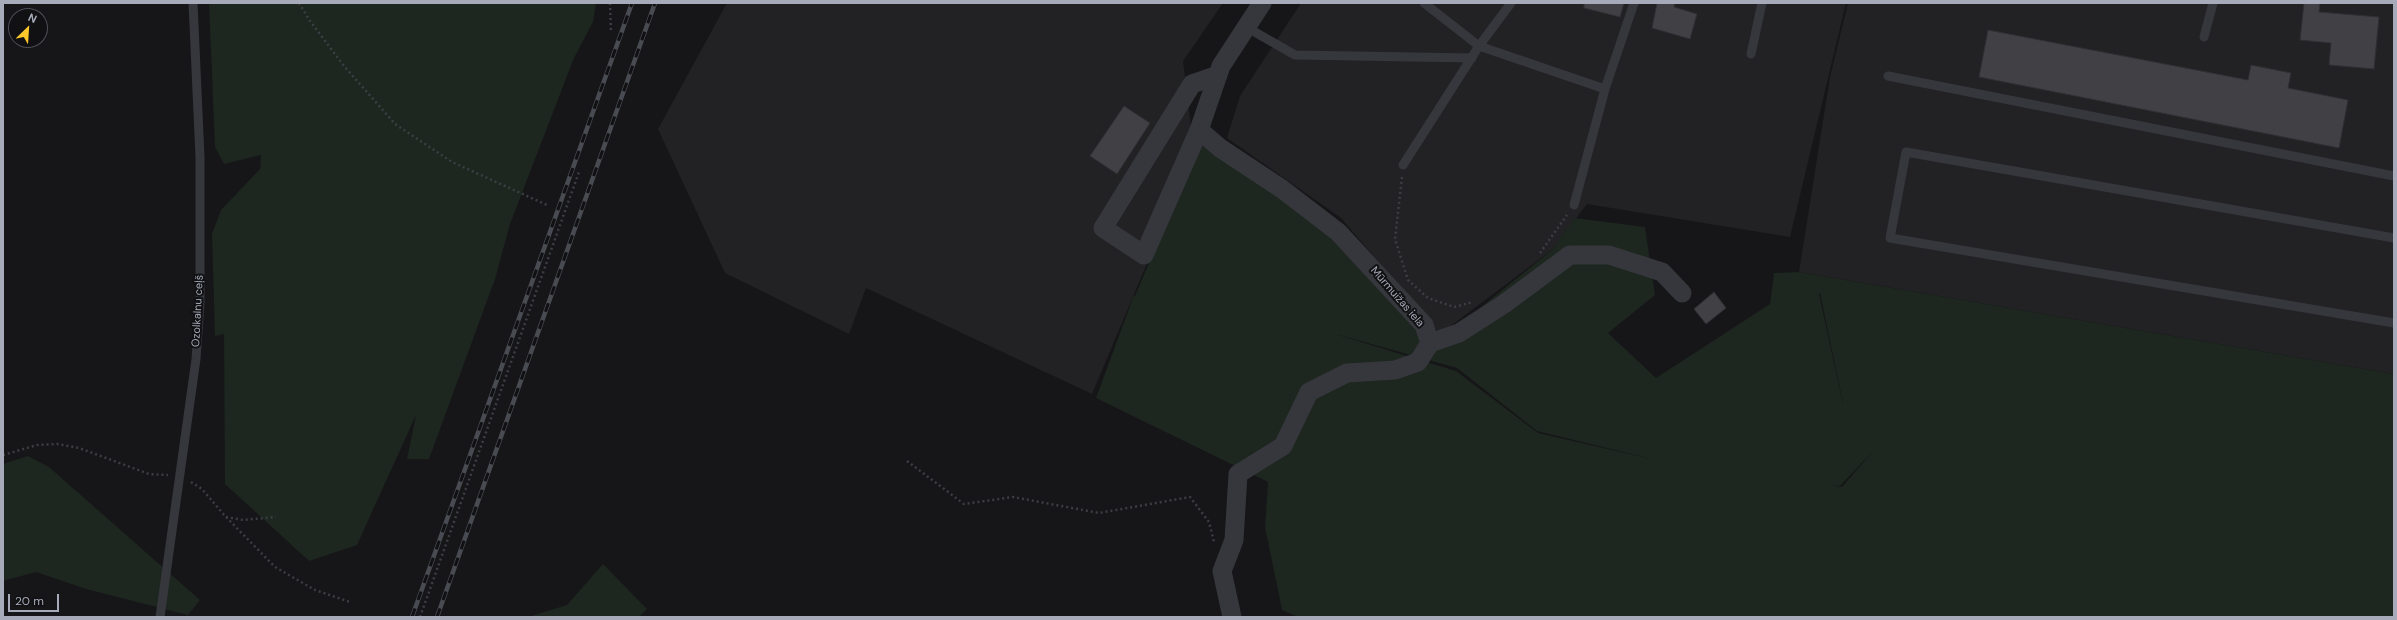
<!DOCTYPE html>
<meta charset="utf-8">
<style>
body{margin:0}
#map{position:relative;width:2397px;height:620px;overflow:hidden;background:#161618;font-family:"DM Sans",sans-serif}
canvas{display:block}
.frame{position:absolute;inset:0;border:4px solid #a7abb9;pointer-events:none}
.north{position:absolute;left:8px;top:8px;width:40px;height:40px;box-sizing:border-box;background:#111113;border:1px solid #4d4f55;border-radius:50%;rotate:25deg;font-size:11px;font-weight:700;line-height:16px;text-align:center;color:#a7abb9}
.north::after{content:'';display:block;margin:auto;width:14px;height:18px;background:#fbc72a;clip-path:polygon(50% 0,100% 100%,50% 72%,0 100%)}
.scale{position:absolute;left:8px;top:594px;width:51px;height:18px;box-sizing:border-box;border:2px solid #a7abb9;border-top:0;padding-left:5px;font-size:12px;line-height:14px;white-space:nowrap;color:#a7abb9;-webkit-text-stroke:3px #111113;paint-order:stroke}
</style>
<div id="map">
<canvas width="2397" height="620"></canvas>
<div class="frame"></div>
<div class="north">N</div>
<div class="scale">20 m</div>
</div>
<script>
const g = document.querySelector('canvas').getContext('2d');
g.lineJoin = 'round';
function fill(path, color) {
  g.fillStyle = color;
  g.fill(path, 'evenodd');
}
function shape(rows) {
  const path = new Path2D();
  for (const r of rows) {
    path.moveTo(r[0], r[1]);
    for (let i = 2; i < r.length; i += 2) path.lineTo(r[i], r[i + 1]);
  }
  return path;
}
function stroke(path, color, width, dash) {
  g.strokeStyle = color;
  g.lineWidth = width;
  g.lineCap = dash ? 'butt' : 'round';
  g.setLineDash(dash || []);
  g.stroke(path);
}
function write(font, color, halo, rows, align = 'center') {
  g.font = font + ' "DM Sans",sans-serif';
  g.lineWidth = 4;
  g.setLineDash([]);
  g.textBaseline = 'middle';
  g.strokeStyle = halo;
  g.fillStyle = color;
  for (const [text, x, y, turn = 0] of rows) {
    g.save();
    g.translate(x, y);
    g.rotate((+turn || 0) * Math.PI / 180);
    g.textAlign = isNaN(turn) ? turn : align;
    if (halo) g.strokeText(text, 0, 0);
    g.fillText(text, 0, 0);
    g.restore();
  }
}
fill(shape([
 [727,3,1223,3,1183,61,1194,152,1092,394,866,288,849,334,725,273,658,129],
 [1301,3,1846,3,1790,237,1587,204,1553,249,1440,334,1341,218,1227,138,1240,96],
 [1848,3,2394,3,2394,374,1799,272,1830,77]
]), '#222225');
fill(shape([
 [209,3,596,3,593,22,574,58,510,224,495,279,429,459,407,459,416,415,357,545,309,561,225,484,224,334,215,336,212,234,221,210,260,169,261,155,224,164,215,147],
 [1203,140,1329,227,1443,338,1553,249,1575,218,1645,227,1655,295,1608,333,1656,378,1770,304,1774,273,1799,272,2394,374,2394,617,1298,617,1282,610,1265,527,1268,482,1096,398,1134,295,1135,296,1195,154],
 [1820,293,1843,403,1843,404,1819,294,1815,297],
 [1332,333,1457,368,1537,431,1656,460,1538,433,1456,371],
 [1873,451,1842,487,1829,485,1840,486],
 [28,456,49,467,200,600,188,615,86,589,36,572,3,581,3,464],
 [603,564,647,609,639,617,528,617,567,605]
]), '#1d261f');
const building = shape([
 [1584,3,1624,3,1620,17,1584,8,1584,3],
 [1657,3,1675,3,1674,7,1697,14,1690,39,1652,28,1657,3],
 [2304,3,2320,3,2319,12,2379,17,2374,69,2329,65,2331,43,2300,40,2304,3],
 [1988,30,2248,80,2251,65,2291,73,2288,88,2348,100,2339,148,1979,77,1988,30],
 [1124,106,1150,123,1117,174,1090,156,1124,106],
 [1714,292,1726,308,1706,324,1694,309,1714,292]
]);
fill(building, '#404045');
stroke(building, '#303034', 1);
stroke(shape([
 [299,3,310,21,344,66,395,124,452,162,547,205],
 [610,3,611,32],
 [1402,177,1395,239,1408,280,1428,298,1454,307,1473,302],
 [1540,253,1567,215],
 [3,455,37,445,57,444,79,448,149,474,168,475],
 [907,461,964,504,1013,497,1099,513,1190,497,1209,522,1214,542],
 [191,482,202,489,225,516,275,567,315,590,350,602],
 [226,517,243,520,276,517],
 [420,617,579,172]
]), '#3c3e44', 2.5, [2, 3]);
stroke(shape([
 [1424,3,1479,46,1605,89],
 [1246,27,1295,55,1472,58],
 [2204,37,2213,3],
 [1751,54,1762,3],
 [1888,76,2394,176],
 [1403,165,1479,46,1511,3],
 [1574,205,1605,89,1634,3],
 [2394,238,1906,152,1890,238,2394,323],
 [160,617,196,359,200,303,200,157,193,3]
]), '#36373d', 9);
stroke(shape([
 [1218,75,1192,84,1103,228,1144,255,1199,130,1221,66,1262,3],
 [1199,130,1220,148,1282,189,1338,232,1424,325,1430,343,1418,362,1395,370,1347,373,1309,392,1283,446,1238,474,1234,540,1222,571,1232,617],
 [1430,343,1459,333,1504,304,1570,255,1609,255,1662,272,1682,293]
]), '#36373d', 19);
const rail = shape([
 [412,617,632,3],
 [437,617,655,3]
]);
stroke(rail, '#494b52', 4.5);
stroke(rail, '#111113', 3, [9]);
write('11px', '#a7abb9', '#111113', [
 ["Mūrmuižas iela",1397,297,49],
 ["Ozolkalnu ceļš",198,311,-87]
]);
</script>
